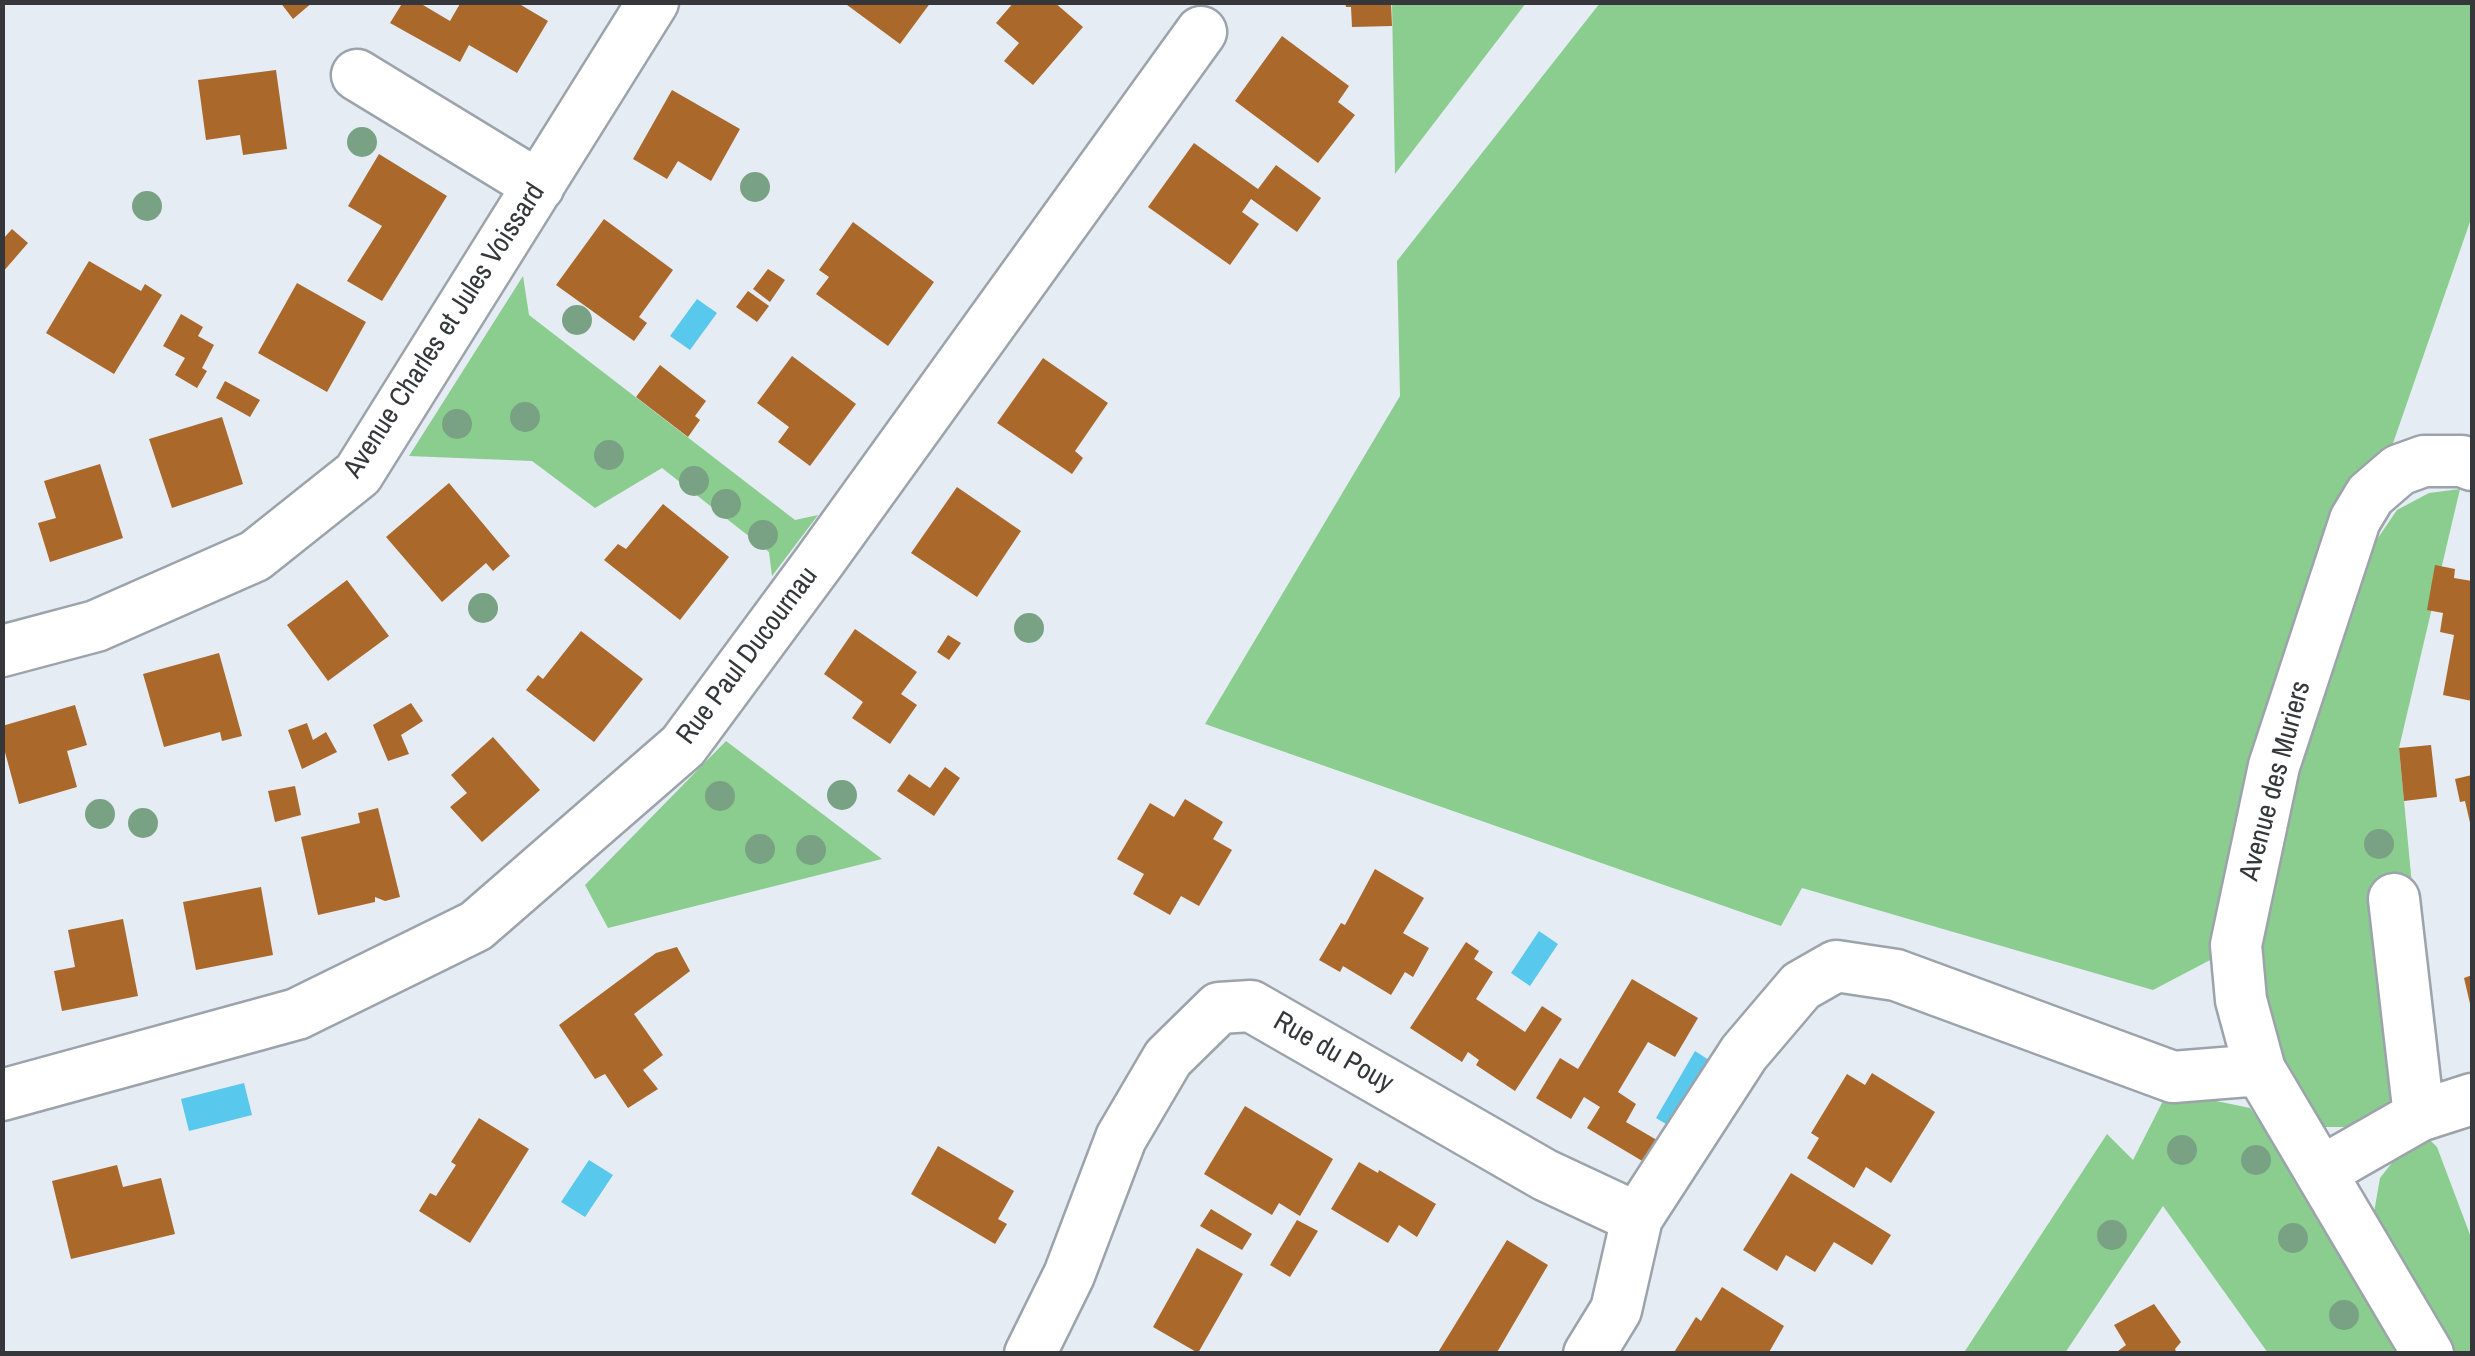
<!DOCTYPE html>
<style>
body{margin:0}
#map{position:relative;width:2475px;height:1356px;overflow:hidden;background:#e5ecf4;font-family:"Archivo Narrow",sans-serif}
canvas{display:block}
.frame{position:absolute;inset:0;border:5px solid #35373b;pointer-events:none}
</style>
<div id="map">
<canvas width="2475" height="1356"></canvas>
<div class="frame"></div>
</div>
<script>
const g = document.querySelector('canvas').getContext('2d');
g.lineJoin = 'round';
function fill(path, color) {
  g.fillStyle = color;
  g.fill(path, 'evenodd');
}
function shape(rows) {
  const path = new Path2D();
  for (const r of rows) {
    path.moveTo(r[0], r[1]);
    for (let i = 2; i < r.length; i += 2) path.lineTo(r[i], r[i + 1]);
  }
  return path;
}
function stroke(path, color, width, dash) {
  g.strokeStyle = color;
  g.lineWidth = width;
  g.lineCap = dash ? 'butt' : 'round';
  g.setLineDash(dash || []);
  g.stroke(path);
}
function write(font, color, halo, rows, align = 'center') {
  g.font = font + ' "Archivo Narrow",sans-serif';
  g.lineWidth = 10;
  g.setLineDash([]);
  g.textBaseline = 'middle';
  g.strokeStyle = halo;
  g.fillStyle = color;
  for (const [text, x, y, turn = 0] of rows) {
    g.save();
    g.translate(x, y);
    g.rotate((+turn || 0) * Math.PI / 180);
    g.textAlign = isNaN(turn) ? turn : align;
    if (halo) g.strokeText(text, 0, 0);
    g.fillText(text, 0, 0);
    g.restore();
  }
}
fill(shape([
 [1392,3,1526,3,1395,174],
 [1600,3,2472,3,2472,216,2214,958,2153,990,1802,888,1781,926,1205,724,1400,396,1397,261],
 [523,276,529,315,795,520,818,515,772,576,769,552,662,468,595,508,532,461,409,456],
 [2460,489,2399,748,2412,885,2403,1101,2359,1127,2316,1127,2269,1038,2254,959,2277,849,2324,673,2367,554,2397,510,2429,493],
 [726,741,882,859,608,928,585,885],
 [2168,1091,2250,1108,2344,1245,2406,1353,2268,1353,2163,1206,2065,1353,1963,1354,2107,1134,2133,1160],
 [2430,1140,2437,1147,2472,1240,2472,1353,2451,1353,2373,1218,2380,1178,2398,1155]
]), '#8acd8e');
fill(shape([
 [697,299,717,313,690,350,670,336],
 [1539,931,1558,944,1530,986,1511,973],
 [1695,1051,1709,1060,1671,1127,1656,1118],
 [244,1083,252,1115,189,1131,181,1099],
 [589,1160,613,1175,585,1217,561,1202]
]), '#58c8ec');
fill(shape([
 [280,2,313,2,293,19],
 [403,2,418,2,450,21,461,2,516,2,548,21,517,73,469,45,460,62,390,23],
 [843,2,931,2,900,44],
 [1014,2,1054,2,1083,27,1033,85,1004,61,1019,43,996,23],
 [1345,2,1391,2,1392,26,1352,27,1351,7,1346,7],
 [1282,36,1349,86,1338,102,1355,115,1318,163,1235,101],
 [276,70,287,149,243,155,240,135,206,140,198,80],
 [672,90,740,129,711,181,678,161,667,179,633,159],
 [1194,143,1258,189,1276,165,1321,198,1297,232,1251,199,1242,212,1259,224,1230,265,1148,207],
 [379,154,447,196,382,301,347,281,382,226,348,206],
 [604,219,673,270,639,317,647,323,634,341,556,285],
 [853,222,934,282,888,346,816,294,829,277,819,270],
 [12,229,28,243,2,273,2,240],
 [89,261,141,291,145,284,162,295,114,374,46,333],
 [768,269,785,280,770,302,753,289],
 [297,283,366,322,327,392,258,353],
 [748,291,769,306,757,322,736,307],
 [181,314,203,327,198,336,214,345,202,368,207,371,197,388,175,375,185,358,163,346],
 [792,356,856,404,810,466,778,442,789,427,757,403],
 [1043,358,1108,403,1075,451,1083,458,1072,474,997,423],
 [660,365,706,401,695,416,700,420,688,437,636,397],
 [225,381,260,400,250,417,216,398],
 [222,417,243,484,172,508,149,439],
 [100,464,123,538,50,562,38,523,56,518,44,481],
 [449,483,510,556,493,571,486,563,442,602,386,537],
 [957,487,1021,531,977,597,911,553],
 [663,504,729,557,680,620,604,560,618,544,626,549],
 [2435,565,2455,569,2454,578,2472,581,2472,701,2443,695,2454,635,2440,632,2443,613,2427,610],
 [347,580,389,636,328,681,287,625],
 [855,629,917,672,901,694,917,705,890,744,852,718,863,702,824,674],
 [581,631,643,679,594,742,526,690,538,675,543,679],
 [948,635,961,643,949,660,937,652],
 [219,653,242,736,222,741,220,732,164,747,143,674],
 [411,703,423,721,401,735,409,754,388,761,373,725],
 [75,705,87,745,67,751,77,787,19,804,2,741,2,726],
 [307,723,313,740,326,732,337,752,302,769,288,730],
 [493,737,540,790,482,842,450,807,467,793,451,775],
 [2431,745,2437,797,2404,801,2399,748],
 [945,767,960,778,934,816,897,791,909,774,930,788],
 [2472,775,2472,827,2471,827,2465,801,2460,802,2455,779],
 [295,786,301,815,275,822,268,791],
 [1185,799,1223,822,1213,839,1232,850,1199,906,1181,896,1170,915,1133,894,1144,874,1117,859,1150,803,1174,817],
 [378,808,400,897,385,901,375,897,375,902,318,915,301,837,360,823,358,813],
 [1375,869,1424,898,1403,933,1429,948,1413,977,1405,972,1391,995,1343,966,1340,972,1319,960,1341,923,1345,925],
 [261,887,273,955,196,970,183,902],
 [123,919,138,996,62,1011,54,971,75,967,68,930],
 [1466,942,1479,951,1474,959,1493,972,1476,999,1525,1032,1542,1006,1562,1019,1515,1091,1476,1065,1479,1060,1468,1052,1462,1062,1410,1028],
 [677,947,690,971,634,1014,663,1055,643,1070,658,1089,628,1108,605,1074,595,1079,559,1025,656,953],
 [2472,975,2472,1008,2471,1008,2464,978],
 [1632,979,1698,1018,1675,1057,1648,1042,1618,1092,1636,1104,1626,1122,1667,1146,1654,1168,1587,1128,1600,1107,1584,1097,1571,1119,1536,1098,1560,1058,1578,1069],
 [1872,1073,1935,1112,1891,1183,1866,1167,1854,1188,1807,1158,1819,1138,1811,1133,1847,1074,1865,1085],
 [1245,1106,1333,1159,1300,1216,1279,1203,1272,1215,1204,1174],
 [479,1118,529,1149,470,1243,419,1211,430,1193,436,1196,456,1165,451,1162],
 [938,1146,1014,1191,998,1219,1007,1224,995,1244,911,1194],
 [1359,1162,1378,1173,1379,1170,1436,1204,1417,1237,1399,1225,1388,1243,1331,1209],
 [117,1165,123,1187,161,1178,175,1234,71,1259,52,1181],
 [1791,1173,1891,1235,1872,1265,1834,1242,1815,1272,1786,1255,1777,1271,1743,1250],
 [1211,1209,1252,1234,1242,1250,1200,1226],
 [1297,1220,1318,1231,1290,1277,1270,1265],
 [1507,1240,1548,1265,1496,1354,1437,1354],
 [1197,1248,1243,1274,1198,1353,1153,1327],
 [1722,1287,1784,1326,1768,1354,1673,1354,1696,1317,1701,1321],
 [2154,1304,2181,1342,2175,1349,2177,1354,2114,1354,2126,1345,2114,1325]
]), '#aa682b');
const street = shape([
 [357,75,539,186],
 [2,651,96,626,255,556,358,474,653,2],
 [2394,899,2419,1116],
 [2,1095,297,1014,476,926,683,746,819,562,1201,32],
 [2321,1172,2419,1116,2472,1099],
 [1030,1354,1069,1275,1121,1138,1168,1058,1219,1008,1251,1006,1545,1175,1637,1218],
 [1589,1354,1616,1310,1637,1218,1744,1053,1801,986,1836,966,1896,975,2173,1077,2260,1070],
 [2428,1354,2260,1070,2241,1000,2236,945,2274,766,2355,520,2370,495,2399,470,2424,461,2462,461,2472,465]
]);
stroke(street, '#9ca3aa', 55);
stroke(street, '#fff', 50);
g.fillStyle = '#79a284';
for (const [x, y] of [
 [362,142],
 [755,187],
 [147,206],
 [577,320],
 [525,417],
 [457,424],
 [609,455],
 [694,481],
 [726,504],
 [763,535],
 [483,608],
 [1029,628],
 [842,795],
 [720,796],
 [100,814],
 [143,823],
 [2379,844],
 [760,849],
 [811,850],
 [2182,1150],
 [2256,1160],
 [2112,1235],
 [2293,1238],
 [2344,1315]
]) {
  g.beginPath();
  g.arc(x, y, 15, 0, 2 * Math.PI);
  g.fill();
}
write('28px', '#35373b', '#fff', [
 ["Avenue Charles et Jules Voissard",445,331,-57],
 ["Rue Paul Ducournau",748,656,-53],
 ["Avenue des Muriers",2276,781,-75],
 ["Rue du Pouy",1333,1053,30]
]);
</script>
